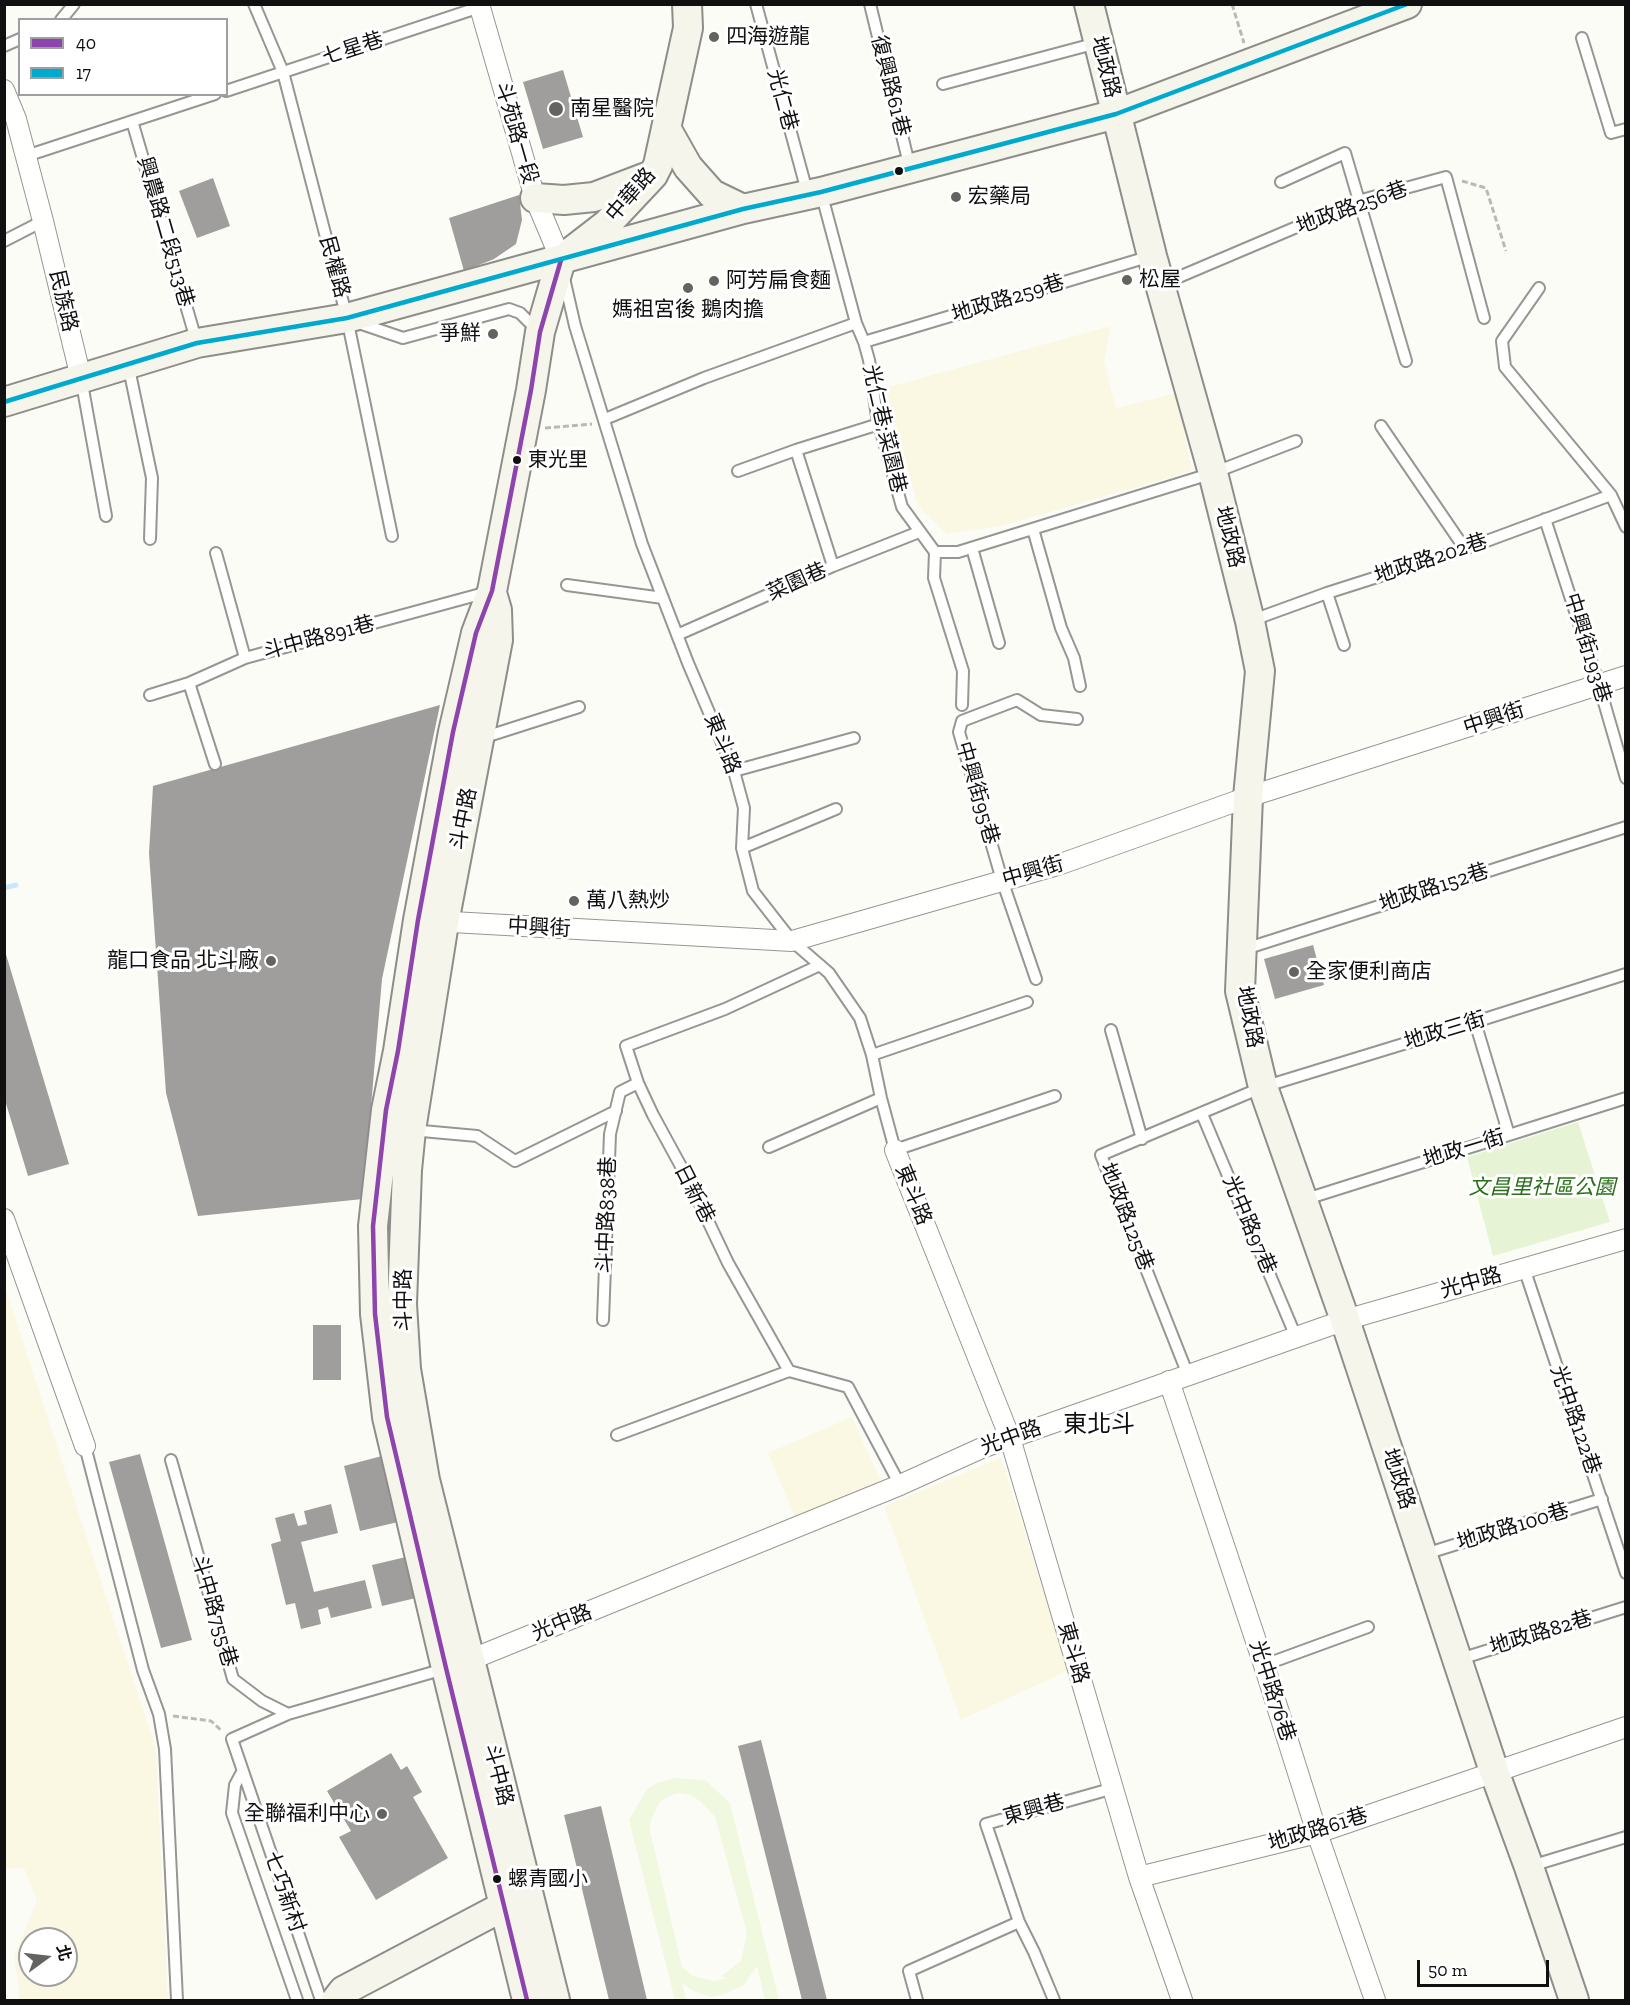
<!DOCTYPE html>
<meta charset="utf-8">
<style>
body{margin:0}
#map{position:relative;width:1630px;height:2005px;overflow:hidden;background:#fcfcf7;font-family:"Zilla Slab","Noto Sans TC",serif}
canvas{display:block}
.frame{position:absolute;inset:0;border:6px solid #101010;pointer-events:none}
.legend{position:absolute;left:18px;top:18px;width:210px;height:78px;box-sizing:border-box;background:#fff;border:2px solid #9f9f9f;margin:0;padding:8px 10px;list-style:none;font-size:18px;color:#101010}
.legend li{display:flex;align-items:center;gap:12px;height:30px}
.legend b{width:30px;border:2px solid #9f9f9f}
.north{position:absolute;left:18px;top:1927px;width:60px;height:60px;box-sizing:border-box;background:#fff;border:2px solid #9f9f9f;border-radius:50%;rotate:75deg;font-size:16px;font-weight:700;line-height:24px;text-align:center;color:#101010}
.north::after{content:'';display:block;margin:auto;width:21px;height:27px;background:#636361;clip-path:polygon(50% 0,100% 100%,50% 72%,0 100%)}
.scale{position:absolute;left:1417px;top:1960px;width:132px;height:27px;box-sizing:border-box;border:3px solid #101010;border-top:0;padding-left:8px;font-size:18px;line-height:21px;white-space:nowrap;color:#101010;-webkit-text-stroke:4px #fff;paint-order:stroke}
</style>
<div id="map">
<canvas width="1630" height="2005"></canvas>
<div class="frame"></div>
<ul class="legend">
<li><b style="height:8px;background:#8e44ad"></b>40</li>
<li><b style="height:8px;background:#00a9ce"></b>17</li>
</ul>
<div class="north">北</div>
<div class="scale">50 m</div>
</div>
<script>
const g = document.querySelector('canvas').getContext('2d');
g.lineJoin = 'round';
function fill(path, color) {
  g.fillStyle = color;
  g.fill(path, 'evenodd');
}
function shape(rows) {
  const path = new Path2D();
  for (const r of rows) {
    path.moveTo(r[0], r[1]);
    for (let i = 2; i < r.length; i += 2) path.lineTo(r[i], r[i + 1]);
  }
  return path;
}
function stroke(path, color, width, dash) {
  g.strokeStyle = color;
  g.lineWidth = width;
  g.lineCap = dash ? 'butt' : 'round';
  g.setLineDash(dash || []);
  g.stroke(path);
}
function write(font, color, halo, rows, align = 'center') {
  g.font = font + ' "Zilla Slab","Noto Sans TC",serif';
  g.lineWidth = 6;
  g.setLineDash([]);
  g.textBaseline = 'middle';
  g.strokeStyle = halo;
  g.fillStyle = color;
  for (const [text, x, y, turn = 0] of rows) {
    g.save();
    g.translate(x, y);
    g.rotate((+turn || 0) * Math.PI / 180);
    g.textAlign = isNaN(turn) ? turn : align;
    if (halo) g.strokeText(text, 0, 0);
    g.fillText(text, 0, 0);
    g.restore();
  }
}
fill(shape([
 [1111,326,1104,361,1116,408,1176,393,1192,471,1001,526,947,534,918,506,885,388],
 [5,1287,156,1749,168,2000,20,2000,14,1956,37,1901,24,1868,5,1869],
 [30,1939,66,1939,66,1975,30,1975],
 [852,1417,882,1484,796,1520,768,1453],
 [1001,1458,1069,1670,961,1720,884,1506]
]), '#faf8e2');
fill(shape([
 [1578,1122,1610,1222,1493,1256,1467,1157]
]), '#e6f4d5');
fill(shape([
 [675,1778,705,1780,730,1803,779,2000,765,2000,757,1966,744,1985,722,1995,711,1997,693,1991,682,1983,686,2000,675,2000,629,1820,647,1789,657,1783],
 [677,1793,690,1795,700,1801,715,1817,747,1933,741,1961,721,1976,727,1978,714,1981,693,1976,682,1967,650,1831,651,1819,660,1802,669,1796]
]), '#f0f8df');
stroke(shape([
 [4,888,16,885]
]), '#c9e8fa', 5);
fill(shape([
 [563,70,583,137,543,149,523,82],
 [213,178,230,226,197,238,179,191],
 [519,195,522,220,516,244,494,259,464,271,449,218],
 [440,705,382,979,363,1199,198,1216,166,1093,149,853,153,786],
 [1313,945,1324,985,1275,999,1264,959],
 [5,951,69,1164,28,1176,4,1097],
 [313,1325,341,1325,341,1380,313,1380],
 [140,1454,192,1640,161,1648,109,1462],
 [382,1456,398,1522,360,1531,344,1466],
 [331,1504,338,1533,301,1542,314,1592,365,1580,372,1608,331,1618,328,1607,318,1610,321,1624,301,1629,295,1603,286,1605,271,1544,281,1541,275,1518,294,1513,298,1526,307,1524,304,1511],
 [406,1557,416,1598,382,1606,372,1565],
 [761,1740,827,2000,802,2000,738,1746],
 [391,1753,401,1770,407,1766,422,1792,413,1797,448,1858,376,1900,339,1837,351,1831,327,1791],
 [601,1806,647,2000,609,2000,564,1815]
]), '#a09e9c');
const lane = shape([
 [254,4,283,72,347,318,392,536],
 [756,4,808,195],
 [870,4,910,168],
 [61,20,74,4],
 [1582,38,1611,133,1626,129],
 [4,46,20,39],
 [943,84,1097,43],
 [226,91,483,6],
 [132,121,197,343],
 [26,156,215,94],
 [1281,182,1345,153,1406,361],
 [821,192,856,323,864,342,869,360,877,417,902,507,935,552,958,552,1213,473,1296,441],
 [4,241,43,221],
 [564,278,575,326,642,544,688,663,734,771,744,808,742,848,753,891,792,941,829,973,860,1018,872,1055,881,1098,895,1150,1055,1096],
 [1160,285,1358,201,1446,177,1484,318],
 [1539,288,1502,341,1505,367,1611,495,1626,527],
 [356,322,403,338,509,309,520,313,538,331],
 [864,342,1151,256],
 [128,364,152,478,150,539],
 [81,378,106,516],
 [605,419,704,378,856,323],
 [1381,426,1465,549],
 [738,471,796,450],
 [1545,519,1599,685,1626,778],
 [1033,529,1061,628,1074,658,1080,686],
 [972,548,999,643],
 [935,552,934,578,963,671,962,705],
 [216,553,245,658],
 [833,566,796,450,879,424],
 [567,585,663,598],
 [1327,593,1344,645],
 [1250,621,1327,593,1465,549,1611,495],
 [677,635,833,566,919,532],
 [189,683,215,764],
 [150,695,189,683,245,658,488,592],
 [482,738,579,707],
 [734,771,854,738],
 [742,848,836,809],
 [1245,949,1626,827],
 [820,965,725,1009,626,1046,638,1083,653,1115,689,1181,728,1263,789,1371,848,1387,900,1485],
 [1036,979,1002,880,959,732,962,721,1017,700,1041,715,1077,719],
 [1475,1022,1509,1135],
 [1111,1030,1142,1139],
 [872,1055,1027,1002],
 [1202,1114,1296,1337],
 [411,1130,477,1136,515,1161,616,1111],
 [769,1147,881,1098],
 [1303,1200,1626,1098],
 [1524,1268,1626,1573],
 [603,1320,610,1134,620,1092,638,1083],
 [1188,1375,1101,1155,1263,1087,1475,1022,1626,974],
 [617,1435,789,1371],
 [85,1446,143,1670,159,1714,165,1749,177,2000],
 [171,1460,233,1679,262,1701,288,1714,444,1669],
 [1425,1554,1602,1499],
 [1457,1660,1626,1607],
 [1264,1665,1368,1627],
 [288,1714,232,1739,321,2000],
 [242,1772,235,1785,232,1813,297,2000],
 [1531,1866,1626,1837],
 [917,2000,909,1971,1019,1922],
 [1054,2000,1034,1952,1019,1922,986,1824,1114,1788]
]);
const street = shape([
 [479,4,535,198,561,260],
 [4,90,16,119,43,221,81,378],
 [434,921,792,941,1058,865,1248,797,1626,676],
 [895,1150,1010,1438,1139,1877,1182,2000],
 [4,1219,85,1446],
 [1169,1381,1264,1665,1317,1833,1375,2000],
 [460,1664,900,1485,984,1447,1345,1320,1626,1239],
 [1139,1877,1317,1833,1626,1727]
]);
const secondary = shape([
 [1089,4,1152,256,1213,473,1250,621,1260,671,1248,797,1240,991,1263,1087,1345,1320,1494,1771,1529,1867,1574,2000],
 [666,128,688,167,712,194,743,209],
 [535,198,564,200,594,197,649,176],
 [572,251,607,224,653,175,658,165,688,28,687,4],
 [4,402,197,343,347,318,743,209,821,192,1116,114,1407,4],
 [492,593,497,610,498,640,444,923,411,1130,407,1170,402,1304,406,1369,425,1480,555,2000],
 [336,2000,343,1991,504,1906,521,1901],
 [527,2000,446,1668,387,1417,375,1314,373,1226,386,1110,398,1051,418,920,453,732,476,633,492,591,531,390,540,332,561,260]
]);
stroke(lane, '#969694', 14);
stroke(street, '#969694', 22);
stroke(secondary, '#8d8d8b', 32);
stroke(shape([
 [1232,4,1244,43],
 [1462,181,1486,188,1506,251],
 [545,428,592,424],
 [173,1716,211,1721,222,1731]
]), '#b9b9b8', 3, [6, 3]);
stroke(lane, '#fffffe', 10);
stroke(street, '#fffffe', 20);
stroke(secondary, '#f6f5eb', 28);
stroke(shape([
 [527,2000,446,1668,387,1417,375,1314,373,1226,386,1110,398,1051,418,920,453,732,476,633,492,591,531,390,540,332,561,260]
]), '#8e44ad', 4.5);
stroke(shape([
 [4,402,197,343,347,318,743,209,821,192,1116,114,1407,4]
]), '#00a9ce', 4.5);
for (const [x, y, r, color] of [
 [714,37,6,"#636361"],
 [556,109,8,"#636361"],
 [899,171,5,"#101010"],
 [956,197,6,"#636361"],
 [1127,280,6,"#636361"],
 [714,281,6,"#636361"],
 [688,288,6,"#636361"],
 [493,334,6,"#636361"],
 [517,460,5,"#101010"],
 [574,901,6,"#636361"],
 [271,961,6,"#636361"],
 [1294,972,6,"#636361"],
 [382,1814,6,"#636361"],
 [497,1879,5,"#101010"]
]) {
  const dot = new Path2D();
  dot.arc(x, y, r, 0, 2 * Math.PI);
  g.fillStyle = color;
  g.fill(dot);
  stroke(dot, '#fff', 2);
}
write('20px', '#101010', '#fff', [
 ["東光里",528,460],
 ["螺青國小",508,1879]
], 'left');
write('21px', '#101010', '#fff', [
 ["四海遊龍",726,37],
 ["南星醫院",570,109],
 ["宏藥局",968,197],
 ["松屋",1139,280],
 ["阿芳扁食麵",726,281],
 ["媽祖宮後 鵝肉擔",688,310,"center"],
 ["爭鮮",481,334,"right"],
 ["萬八熱炒",586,901],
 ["龍口食品 北斗廠",259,961,"right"],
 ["全家便利商店",1306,972],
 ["全聯福利中心",370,1814,"right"]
], 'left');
write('21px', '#101010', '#fff', [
 ["七星巷",353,49,-18],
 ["地政路",1105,67,76],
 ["復興路61巷",890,86,76],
 ["光仁巷",782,100,75],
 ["斗苑路一段",516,133,74],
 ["中華路",631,195,-49],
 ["地政路256巷",1352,208,-20],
 ["興農路二段513巷",165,232,74],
 ["民權路",334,267,75],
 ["地政路259巷",1008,299,-17],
 ["民族路",63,301,77],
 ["光仁巷;菜園巷",884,429,77],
 ["地政路",1229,537,76],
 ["地政路202巷",1431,559,-18],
 ["菜園巷",797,582,-24],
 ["斗中路891巷",319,638,-15],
 ["中興街193巷",1587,648,73],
 ["中興街",1494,719,-18],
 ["東斗路",722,744,68],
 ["中興街95巷",977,793,74],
 ["斗中路",464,819,-79],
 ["中興街",1033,872,-16],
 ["地政路152巷",1434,888,-18],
 ["中興街",539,928,3],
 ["地政路",1249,1017,79],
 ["地政三街",1445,1031,-17],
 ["地政一街",1464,1149,-17],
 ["日新巷",694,1194,63],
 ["東斗路",913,1195,68],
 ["斗中路838巷",607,1215,-88],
 ["地政路125巷",1126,1217,69],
 ["光中路97巷",1249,1225,67],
 ["光中路",1471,1283,-16],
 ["斗中路",404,1300,-90],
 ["光中路122巷",1575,1420,71],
 ["光中路",1011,1438,-20],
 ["地政路",1398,1479,72],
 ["地政路100巷",1513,1527,-17],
 ["斗中路755巷",214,1611,74],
 ["光中路",562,1623,-22],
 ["地政路82巷",1541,1633,-17],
 ["東斗路",1073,1653,74],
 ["光中路76巷",1272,1691,72],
 ["斗中路",498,1775,76],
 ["東興巷",1034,1810,-16],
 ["地政路61巷",1318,1830,-17],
 ["七巧新村",284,1892,71]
]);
write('italic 21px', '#2a7019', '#fff', [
 ["文昌里社區公園",1542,1188]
]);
write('24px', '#101010', '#fff', [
 ["東北斗",1099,1425]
]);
</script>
